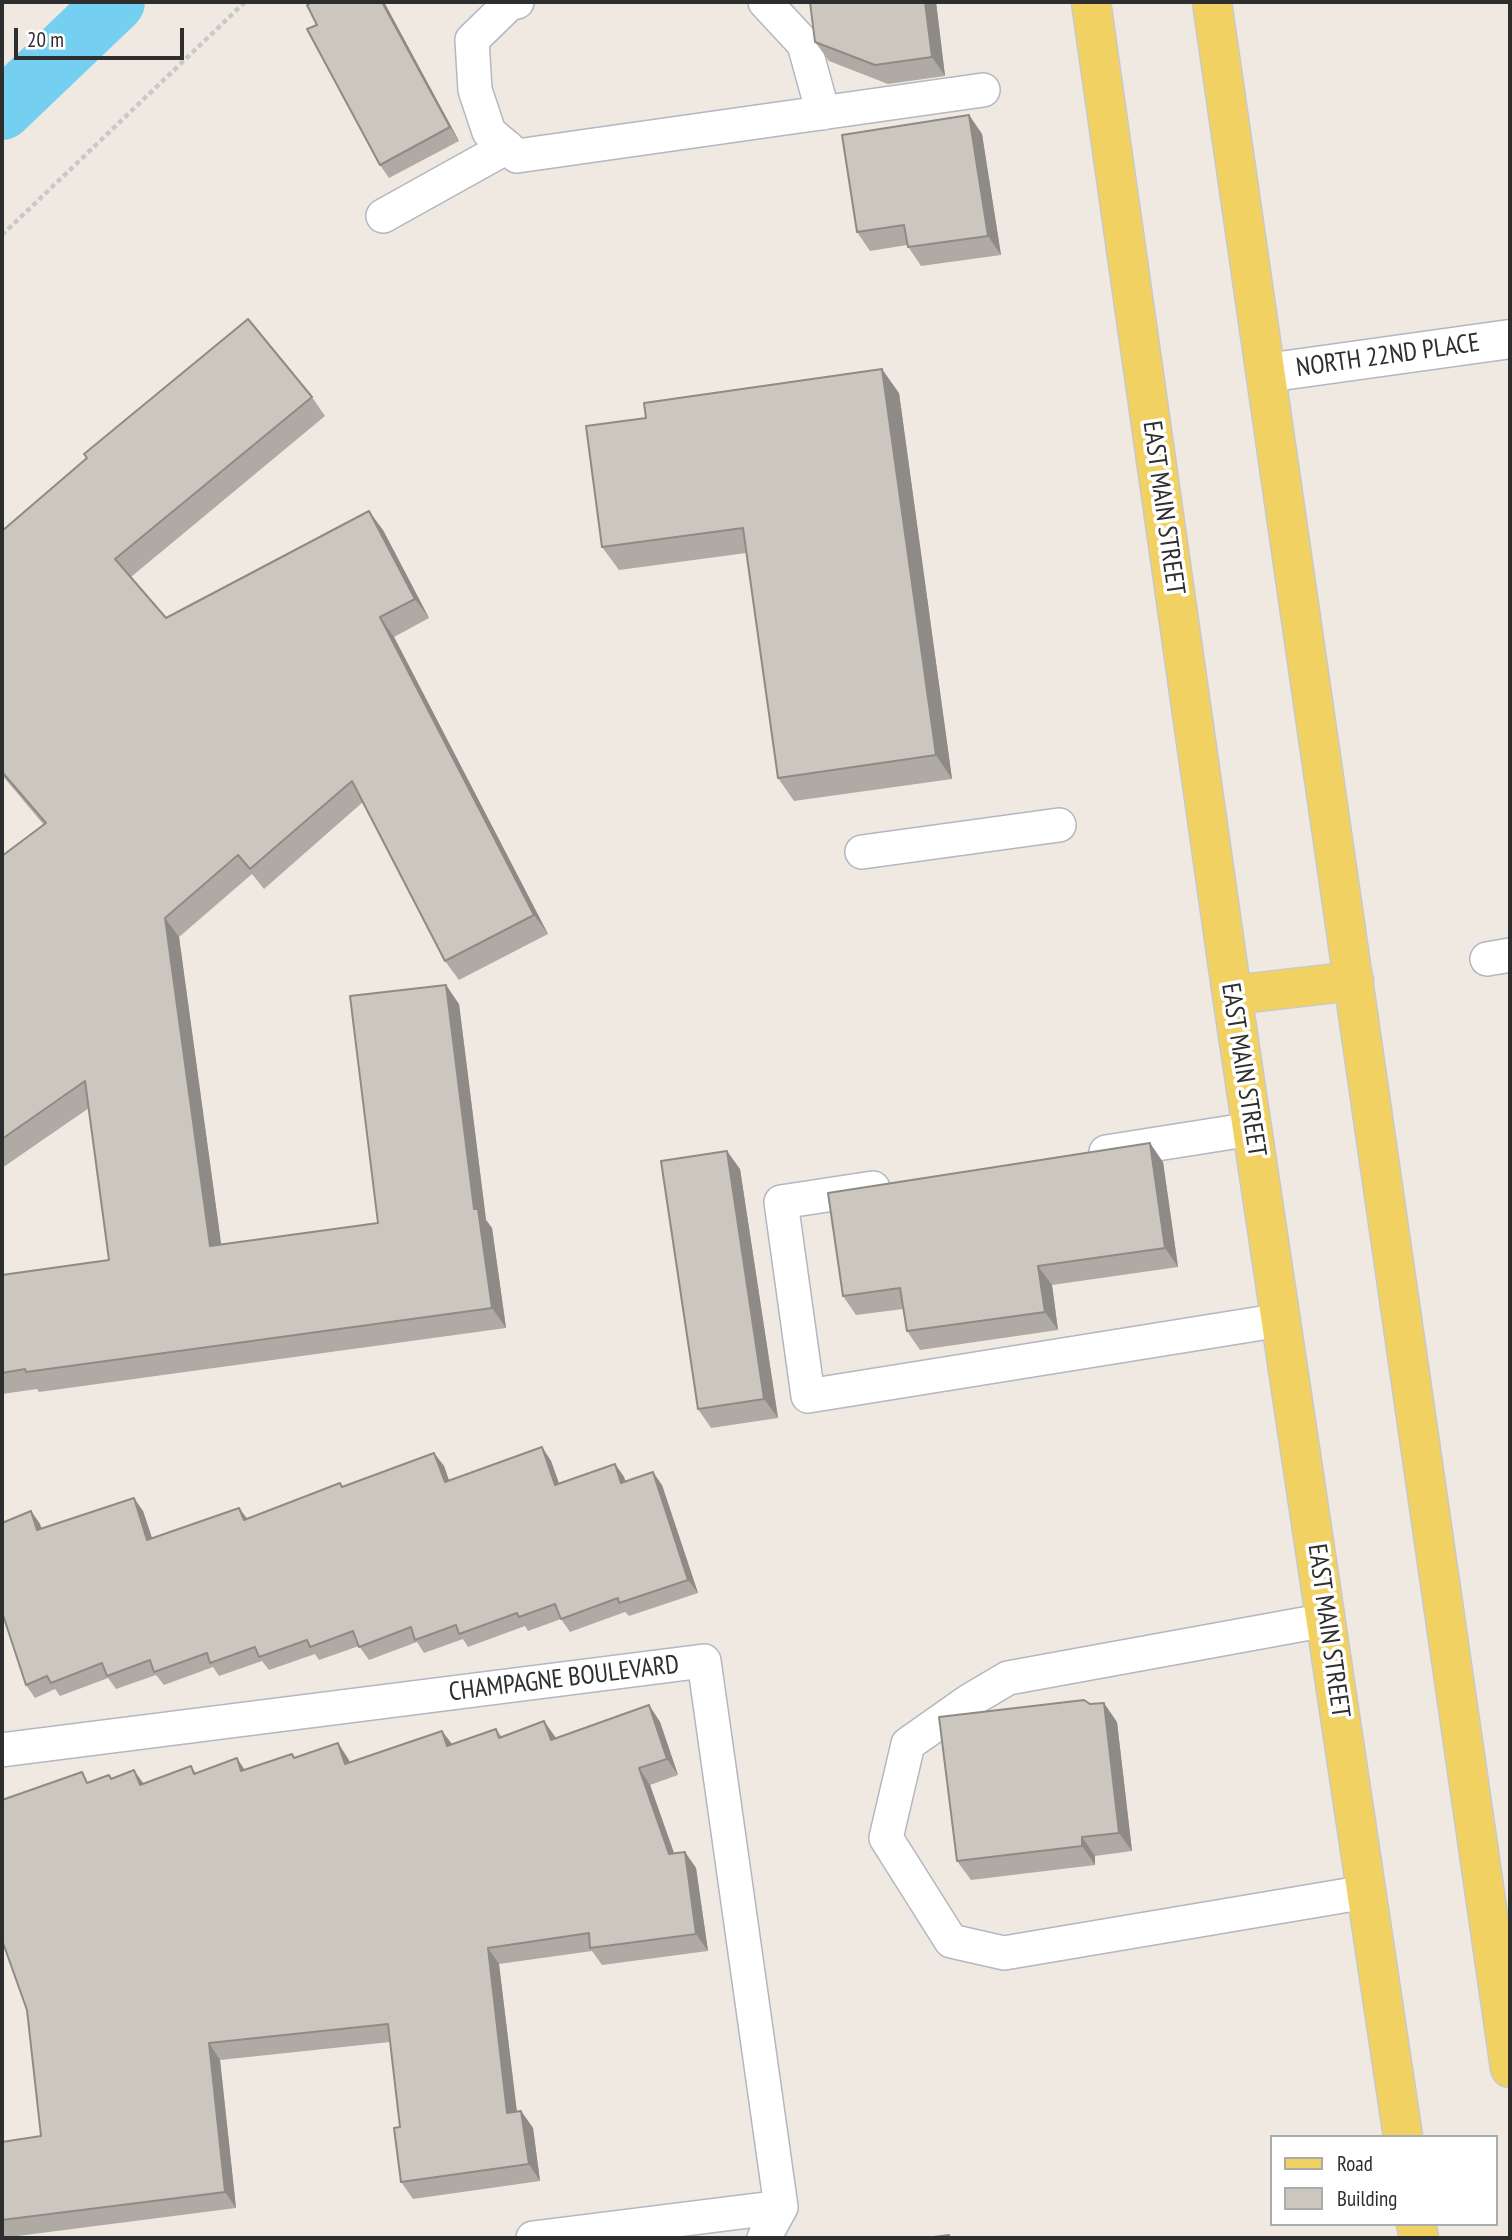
<!DOCTYPE html>
<style>
body{margin:0}
#map{position:relative;width:1512px;height:2240px;overflow:hidden;background:#efe9e1;font-family:"PT Sans Narrow",sans-serif}
canvas{display:block}
.frame{position:absolute;inset:0;border:4px solid #2e2e2e;pointer-events:none}
.legend{position:absolute;left:1270px;top:2135px;width:228px;height:91px;box-sizing:border-box;background:#fff;border:2px solid #ababab;margin:0;padding:9px 12px;list-style:none;font-size:21px;color:#2e2e2e}
.legend li{display:flex;align-items:center;gap:14px;height:35px}
.legend b{width:35px;border:2px solid #ababab}
.scale{position:absolute;left:14px;top:28px;width:170px;height:32px;box-sizing:border-box;border:4px solid #2e2e2e;border-top:0;padding-left:9px;font-size:21px;line-height:24px;white-space:nowrap;color:#2e2e2e;-webkit-text-stroke:5px #fff;paint-order:stroke}
</style>
<div id="map">
<canvas width="1512" height="2240"></canvas>
<div class="frame"></div>
<ul class="legend">
<li><b style="height:9px;background:#f2d163"></b>Road</li>
<li><b style="height:19px;background:#cbc7bf"></b>Building</li>
</ul>
<div class="scale">20 m</div>
</div>
<script>
const g = document.querySelector('canvas').getContext('2d');
g.lineJoin = 'round';
function shape(rows) {
  const path = new Path2D();
  for (const r of rows) {
    path.moveTo(r[0], r[1]);
    for (let i = 2; i < r.length; i += 2) path.lineTo(r[i], r[i + 1]);
  }
  return path;
}
function stroke(path, color, width, dash) {
  g.strokeStyle = color;
  g.lineWidth = width;
  g.lineCap = dash ? 'butt' : 'round';
  g.setLineDash(dash || []);
  g.stroke(path);
}
function fill(path, color) {
  g.fillStyle = color;
  g.fill(path, 'evenodd');
}
function write(font, color, halo, rows, align = 'center') {
  g.font = font + ' "PT Sans Narrow",sans-serif';
  g.lineWidth = 7;
  g.setLineDash([]);
  g.textBaseline = 'middle';
  g.strokeStyle = halo;
  g.fillStyle = color;
  for (const [text, x, y, turn = 0] of rows) {
    g.save();
    g.translate(x, y);
    g.rotate((+turn || 0) * Math.PI / 180);
    g.textAlign = isNaN(turn) ? turn : align;
    if (halo) g.strokeText(text, 0, 0);
    g.fillText(text, 0, 0);
    g.restore();
  }
}
stroke(shape([
 [2,110,115,2]
]), '#75cff0', 60);
const service = shape([
 [517,2,510,3,472,40,475,90,489,132,517,156,983,90],
 [765,2,804,44,823,113],
 [383,216,507,147],
 [862,852,1059,825],
 [1487,959,1510,955],
 [1106,1152,1252,1129],
 [873,1188,781,1202,808,1396,1281,1320],
 [1326,1620,1008,1678,969,1701,908,1744,886,1838,951,1941,1004,1953,1366,1892],
 [2,1750,704,1661,781,2207],
 [533,2238,781,2207],
 [764,2238,781,2207]
]);
const minor = shape([
 [1266,373,1510,339]
]);
const primary = shape([
 [1091,2,1232,995,1403,2137],
 [1212,2,1510,2068],
 [1232,995,1354,981],
 [1416,2224,1419,2238]
]);
stroke(service, '#b4b7c1', 36);
stroke(minor, '#b4b7c1', 41);
stroke(primary, '#c9c9c9', 41);
stroke(shape([
 [2,235,245,2]
]), '#c9c9c9', 4.5, [5, 3.5]);
stroke(service, '#fff', 33);
stroke(minor, '#fff', 38);
stroke(primary, '#f2d163', 38);
fill(shape([
 [384,2,459,141,389,178,380,165],
 [810,2,936,2,945,76,888,84,829,61,815,42],
 [969,115,982,134,1001,255,921,266,907,245,870,251,857,232],
 [899,393,952,779,794,801,778,778,746,553,619,570,602,547],
 [312,397,325,416,131,577,166,618,383,530,429,618,394,637,548,934,459,980,445,961,363,802,264,889,252,874,179,937,221,1244,378,1223,459,1004,486,1220,492,1228,506,1328,39,1392,37,1389,2,1394,2,1275,109,1260,89,1108,2,1168,2,856,44,825,2,775,2,531],
 [1163,1162,1178,1267,1052,1285,1058,1330,920,1350,907,1331,903,1309,856,1315,843,1296],
 [740,1169,778,1418,711,1428,698,1409],
 [542,1447,551,1461,559,1483,615,1464,624,1477,626,1482,662,1485,698,1593,629,1616,625,1612,570,1632,561,1619,528,1631,525,1626,468,1647,463,1639,424,1653,417,1642,369,1660,359,1646,319,1660,315,1654,269,1670,262,1661,219,1676,213,1667,164,1685,156,1675,116,1689,108,1678,60,1696,55,1689,35,1698,26,1685,31,1511,40,1524,41,1529,143,1511,152,1538,239,1508,247,1519,340,1483,343,1487,434,1453,444,1466,449,1481],
 [649,1705,660,1722,678,1775,650,1785,674,1853,685,1852,696,1868,708,1951,602,1965,592,1951,499,1964,517,2112,521,2111,533,2128,540,2181,413,2199,401,2182,400,2127,390,2042,220,2060,236,2208,2,2238,2,2142,41,2136,27,2010,3,1944,2,1945,2,1800,90,1782,109,1775,112,1779,144,1783,191,1766,196,1773,245,1770,294,1758,338,1743,350,1763,442,1731,452,1744,496,1729,502,1737,556,1738],
 [1117,1722,1132,1851,1095,1856,1095,1865,971,1880,957,1861]
]), '#afaba4');
fill(shape([
 [382,2,384,2,459,141,450,127],
 [925,2,936,2,945,76,932,57],
 [969,115,982,134,1001,255,988,236],
 [882,369,899,393,952,779,936,755],
 [369,511,383,530,429,618,415,599],
 [380,617,394,637,548,934,534,915],
 [165,918,179,937,224,1265,210,1246],
 [446,985,459,1004,486,1220,492,1228,506,1328,492,1308,474,1209],
 [1150,1143,1163,1162,1178,1267,1165,1248],
 [727,1151,740,1169,778,1418,764,1399],
 [1038,1266,1052,1285,1058,1330,1045,1312],
 [542,1447,551,1461,564,1498,555,1485],
 [434,1453,444,1466,454,1495,445,1482],
 [615,1464,624,1477,631,1496,621,1483],
 [653,1472,662,1485,698,1593,688,1580],
 [134,1498,143,1511,157,1553,147,1540],
 [239,1508,249,1521,244,1520],
 [31,1511,40,1524,47,1543,37,1530],
 [1104,1703,1117,1722,1132,1851,1119,1833],
 [649,1705,660,1722,678,1775,667,1759],
 [544,1721,556,1738,551,1740],
 [442,1731,454,1747,447,1746],
 [338,1743,349,1760,357,1781,345,1764],
 [237,1758,248,1775,241,1771],
 [639,1768,650,1785,680,1870,669,1854],
 [134,1770,146,1787,140,1785],
 [1082,1837,1095,1856,1095,1865,1082,1846],
 [685,1852,696,1868,708,1951,696,1934],
 [488,1948,499,1964,519,2130,507,2113],
 [209,2043,220,2060,236,2208,225,2192],
 [521,2111,533,2128,540,2181,529,2164]
]), '#8e8b86');
const building = shape([
 [312,2,382,2,450,127,380,165,307,29,317,25,307,5,312,2],
 [810,2,925,2,932,57,875,65,815,42,810,2],
 [969,115,988,236,908,247,904,225,857,232,842,135,969,115],
 [248,319,312,397,115,559,166,618,369,511,415,599,380,617,534,915,445,961,352,781,250,869,238,855,165,918,210,1246,378,1223,350,996,446,985,474,1209,478,1209,492,1308,26,1372,25,1369,2,1373,2,1275,109,1260,85,1081,2,1139,2,856,46,823,2,772,2,531,87,458,84,454,248,319],
 [882,369,936,755,778,778,743,528,602,547,586,426,646,418,644,403,882,369],
 [1150,1143,1165,1248,1038,1266,1045,1312,907,1331,900,1288,843,1296,828,1193,1150,1143],
 [727,1151,764,1399,698,1409,661,1161,727,1151],
 [542,1447,555,1485,615,1464,621,1483,653,1472,688,1580,619,1603,618,1598,561,1619,555,1604,519,1617,517,1613,459,1634,456,1625,415,1640,411,1627,359,1647,353,1631,310,1647,307,1640,259,1657,255,1647,210,1663,207,1653,154,1672,150,1660,107,1676,102,1663,51,1683,47,1676,26,1685,2,1612,2,1523,31,1511,37,1530,134,1498,147,1540,239,1508,244,1520,340,1483,342,1487,434,1453,445,1482,542,1447],
 [1084,1700,1090,1704,1104,1703,1119,1833,1082,1837,1082,1846,957,1861,939,1717,1084,1700],
 [649,1705,667,1759,639,1768,669,1854,685,1852,696,1934,590,1948,589,1933,488,1948,507,2113,521,2111,529,2164,401,2182,394,2128,400,2127,388,2024,209,2043,225,2192,2,2220,2,2142,41,2136,27,2010,2,1940,2,1800,82,1772,87,1783,109,1775,111,1779,134,1770,140,1785,191,1766,194,1774,237,1758,241,1771,292,1754,294,1758,338,1743,345,1764,442,1731,447,1746,496,1729,499,1738,544,1721,551,1740,649,1705],
 [949,2235,950,2238,926,2238,949,2235]
]);
fill(building, '#cbc7bf');
stroke(building, '#8e8b86', 2);
write('26px', '#2e2e2e', '#fff', [
 ["NORTH 22ND PLACE",1388,356,-8],
 ["EAST MAIN STREET",1163,508,82],
 ["EAST MAIN STREET",1243,1070,81],
 ["EAST MAIN STREET",1328,1631,82],
 ["CHAMPAGNE BOULEVARD",564,1679,-7]
]);
</script>
